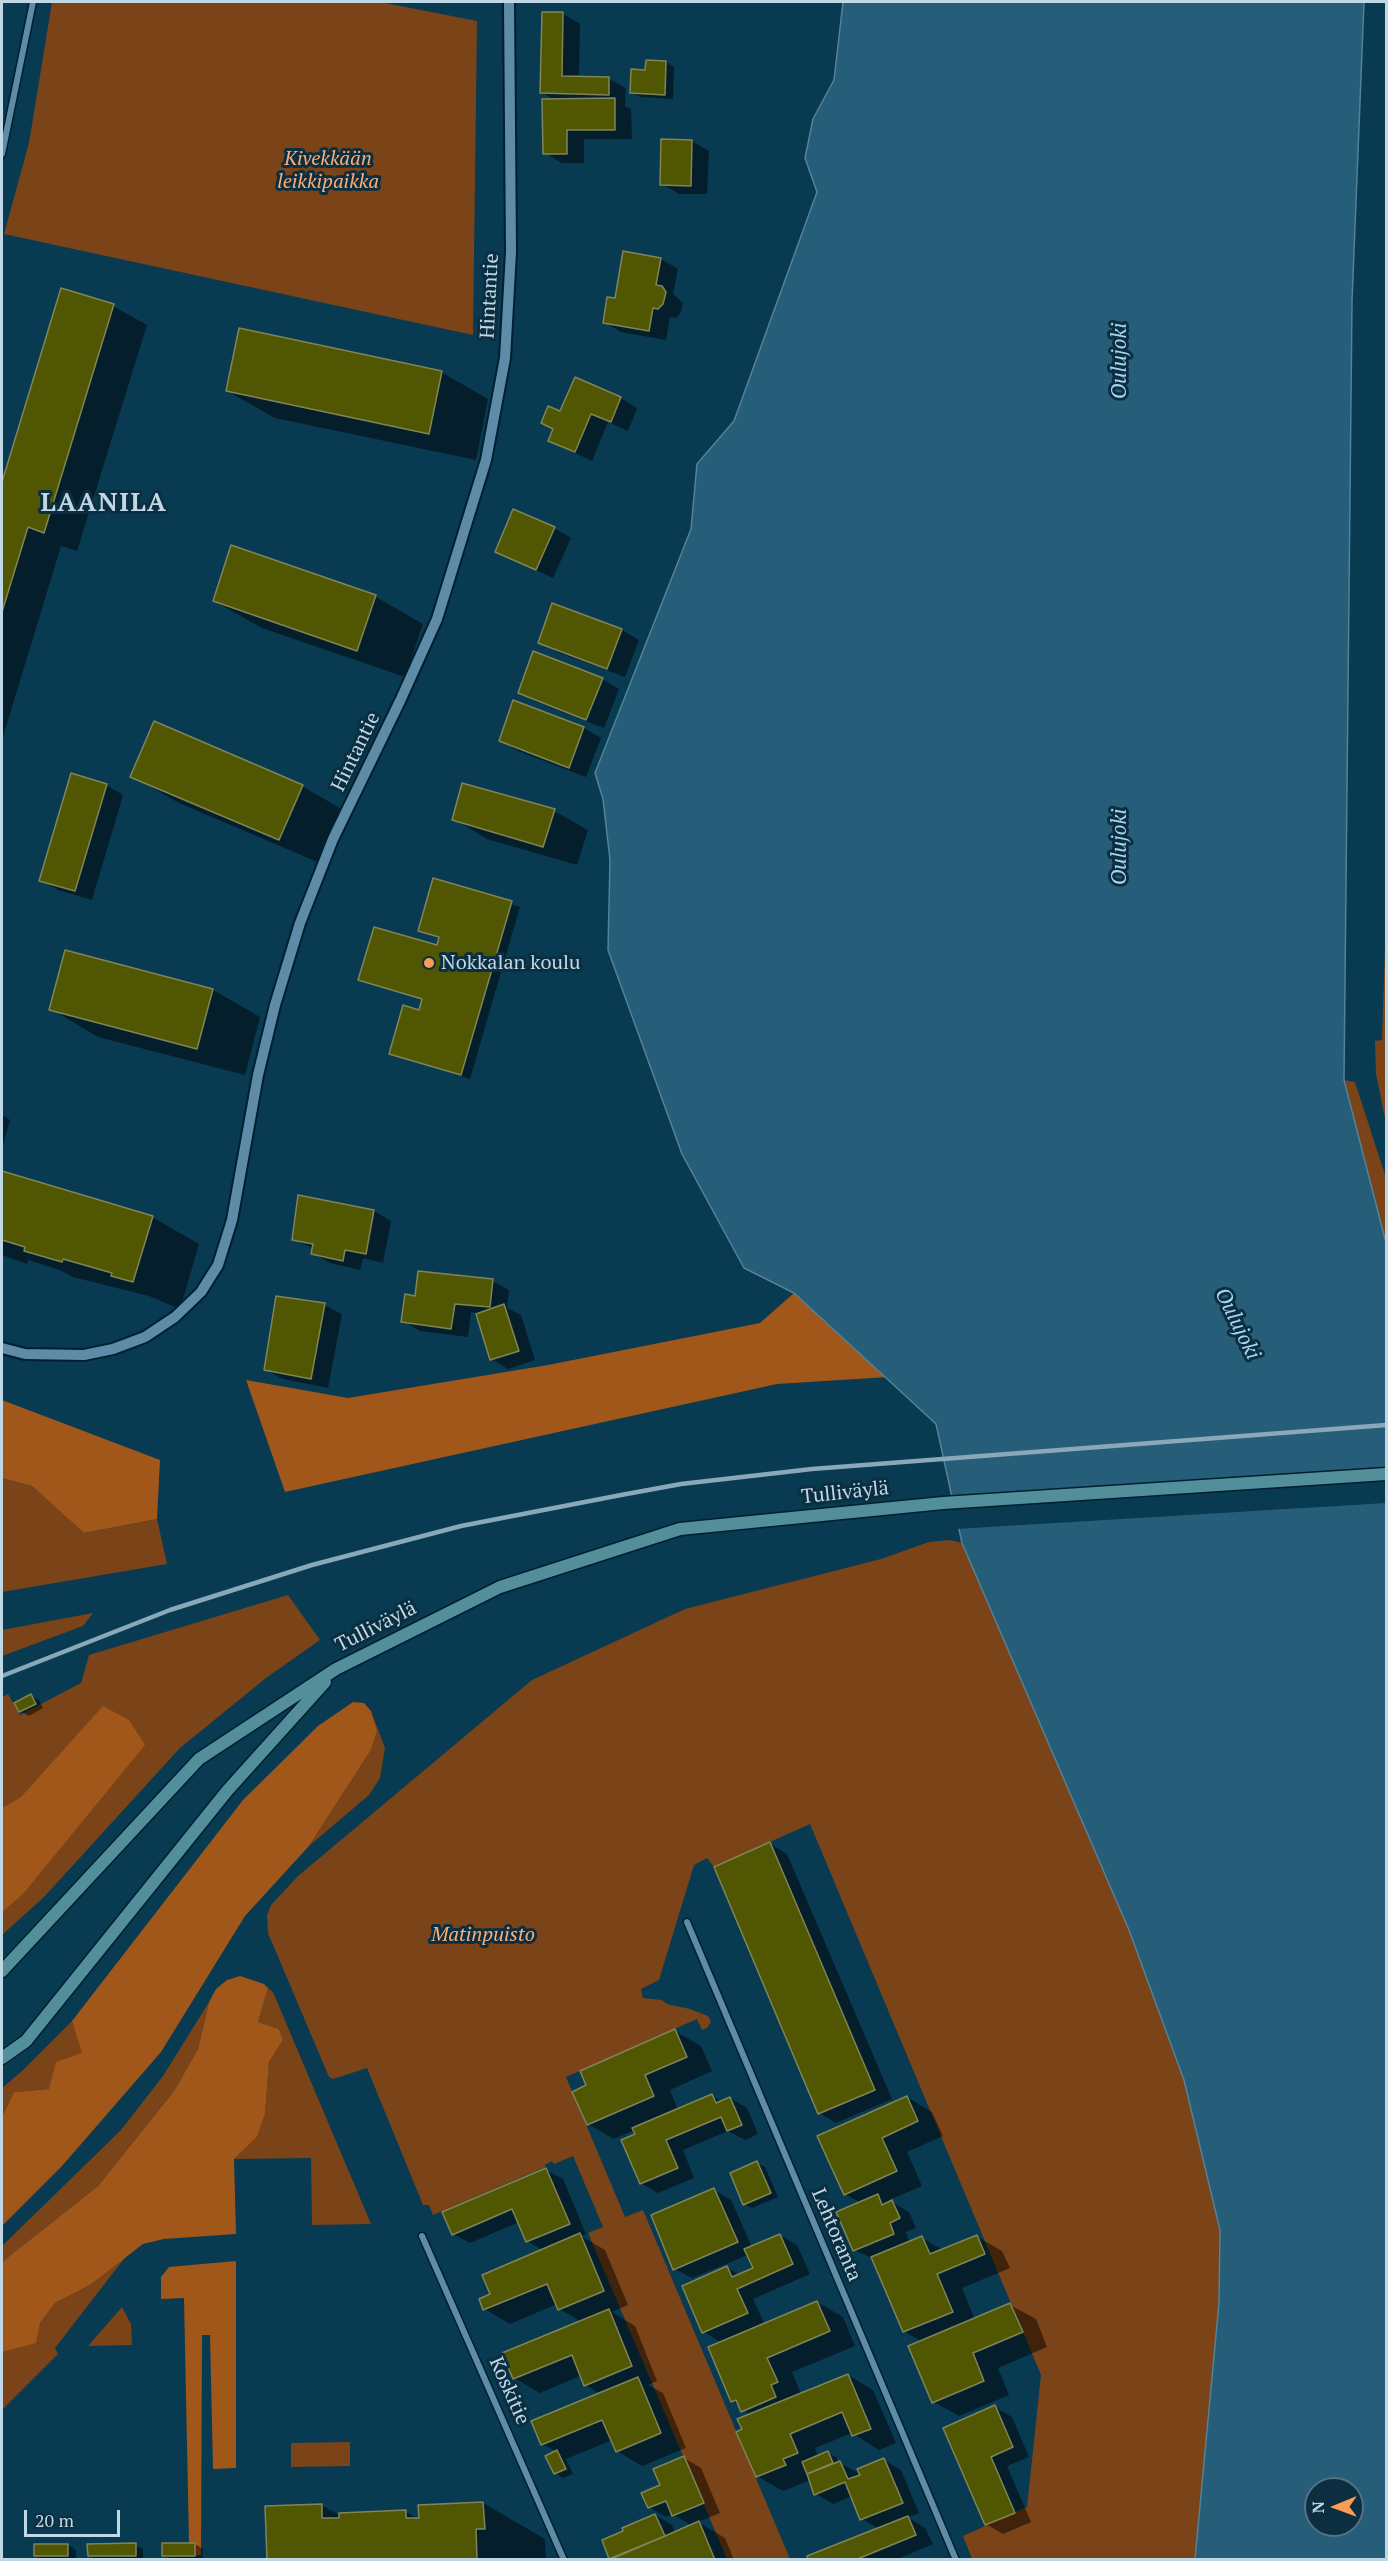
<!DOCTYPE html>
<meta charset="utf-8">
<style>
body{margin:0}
#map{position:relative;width:1388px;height:2561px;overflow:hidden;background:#083a51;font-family:"PT Serif",serif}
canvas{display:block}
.frame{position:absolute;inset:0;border:3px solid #c0d7e5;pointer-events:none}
.north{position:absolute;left:1304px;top:2477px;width:60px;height:60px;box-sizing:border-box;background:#0b2f41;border:2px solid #537283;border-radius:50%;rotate:269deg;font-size:16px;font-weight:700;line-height:24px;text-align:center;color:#c0d7e5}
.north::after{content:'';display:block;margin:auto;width:21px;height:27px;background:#fe9c57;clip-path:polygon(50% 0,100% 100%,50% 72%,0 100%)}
.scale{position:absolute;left:24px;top:2510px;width:96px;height:27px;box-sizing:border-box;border:3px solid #c0d7e5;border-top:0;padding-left:8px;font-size:18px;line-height:21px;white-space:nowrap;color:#c0d7e5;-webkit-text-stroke:4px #0b2f41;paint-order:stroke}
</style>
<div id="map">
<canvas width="1388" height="2561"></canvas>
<div class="frame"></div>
<div class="north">N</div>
<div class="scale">20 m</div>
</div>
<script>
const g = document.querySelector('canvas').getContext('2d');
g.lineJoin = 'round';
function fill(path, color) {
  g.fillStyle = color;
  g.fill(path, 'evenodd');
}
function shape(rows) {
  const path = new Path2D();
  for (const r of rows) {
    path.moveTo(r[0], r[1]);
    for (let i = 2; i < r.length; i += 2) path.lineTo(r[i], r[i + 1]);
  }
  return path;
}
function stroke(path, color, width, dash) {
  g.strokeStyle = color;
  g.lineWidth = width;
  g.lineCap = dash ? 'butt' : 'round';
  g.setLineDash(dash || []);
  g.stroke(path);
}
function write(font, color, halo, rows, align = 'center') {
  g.font = font + ' "PT Serif",serif';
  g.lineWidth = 6;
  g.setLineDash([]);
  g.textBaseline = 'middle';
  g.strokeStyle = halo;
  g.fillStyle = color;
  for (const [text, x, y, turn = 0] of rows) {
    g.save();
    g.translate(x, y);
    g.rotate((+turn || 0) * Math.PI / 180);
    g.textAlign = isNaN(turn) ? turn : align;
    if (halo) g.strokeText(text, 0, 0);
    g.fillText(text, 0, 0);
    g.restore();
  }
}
fill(shape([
 [52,2,380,2,477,21,473,335,4,234,29,143],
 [1386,915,1386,1123,1376,1074,1375,1041,1382,1040],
 [1344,1080,1355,1082,1386,1178,1386,1243],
 [2,1478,32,1486,84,1533,157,1519,167,1564,2,1592],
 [950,1540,962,1543,1129,1930,1184,2080,1220,2229,1219,2303,1195,2559,972,2559,963,2536,1027,2507,1041,2375,810,1824,714,1867,707,1858,694,1865,659,1980,641,1989,643,1998,662,2000,667,2004,690,2009,708,2016,711,2022,707,2028,702,2030,697,2019,566,2077,625,2217,643,2210,790,2559,727,2559,588,2233,603,2227,573,2156,554,2164,552,2161,545,2165,545,2167,433,2215,429,2205,423,2205,367,2068,333,2079,329,2077,268,1933,267,1915,271,1905,298,1876,532,1680,685,1609,881,1559,929,1542],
 [288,1595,320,1640,266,1678,180,1748,44,1897,2,1935,2,1912,23,1893,21,1797,2,1808,2,1697,8,1694,20,1715,81,1683,89,1655],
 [93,1613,83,1626,2,1656,2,1630],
 [371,1711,385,1748,380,1778,369,1795,309,1846,371,1750,377,1731],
 [268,1988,273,1992,371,2224,312,2225,311,2158,234,2159,257,2137,265,2114,269,2062,283,2040,279,2029,258,2022],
 [209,2002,198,2049,174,2091,98,2186,2,2262,2,2246,121,2130,163,2076],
 [72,2021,83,2053,49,2089,14,2092,2,2117,2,2088,21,2072],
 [127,2255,55,2348,58,2354,2,2410,2,2352,13,2348,40,2323,55,2303,90,2285],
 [122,2307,131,2324,132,2345,88,2346],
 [350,2442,350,2466,291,2467,291,2443]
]), '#7b4318');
fill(shape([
 [794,1293,888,1377,777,1384,285,1492,246,1380,348,1398,548,1365,760,1323],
 [2,1400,160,1460,157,1519,84,1533,32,1486,2,1478],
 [353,1702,364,1703,371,1711,377,1731,371,1750,309,1846,245,1916,161,2052,62,2166,2,2226,2,2117,14,2092,49,2089,56,2062,82,2053,72,2021,243,1800,318,1726],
 [103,1706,129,1720,145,1745,23,1894,2,1912,2,1808,21,1797],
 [240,1976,264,1984,268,1988,258,2022,279,2029,283,2040,269,2062,265,2114,257,2137,234,2159,236,2234,164,2239,143,2244,90,2285,55,2303,40,2323,36,2343,2,2352,2,2262,98,2186,174,2091,198,2049,209,2002,216,1989,227,1980],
 [236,2261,236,2468,213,2469,210,2335,202,2335,201,2555,195,2556,195,2543,189,2543,184,2298,161,2299,161,2277,169,2267]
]), '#a1561a');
const water = shape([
 [843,2,1364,2,1352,301,1344,1080,1386,1243,1386,2559,1195,2559,1219,2303,1220,2230,1184,2080,1129,1930,962,1543,936,1424,794,1293,744,1268,682,1154,608,950,610,860,603,799,595,773,691,529,697,464,734,421,817,192,805,158,813,119,834,80,843,2],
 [1316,2489,1352,2489,1352,2525,1316,2525,1316,2489]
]);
fill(water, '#265d78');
stroke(water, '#548299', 1.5);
fill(shape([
 [1386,1474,1386,1503,956,1529,950,1502]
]), '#083a51');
fill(shape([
 [563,14,580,24,579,78,609,79,626,88,625,106,631,109,632,139,584,139,584,163,562,163,545,153,555,100,541,92],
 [647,61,666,62,674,67,673,99,640,97,632,92,647,71],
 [692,141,709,151,707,194,679,194,662,184],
 [624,253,661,259,678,269,673,294,683,303,680,314,676,318,670,317,666,340,621,332,604,322,616,300],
 [62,290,113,306,147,325,77,551,61,546,2,740,2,487],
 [441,372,488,399,476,460,275,418,227,391],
 [620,398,637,408,628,431,608,422,592,461,550,441,561,413],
 [554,528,571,538,553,578,497,552],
 [232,547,376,597,423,624,405,677,262,628,214,601],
 [622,630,639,640,625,677,557,652,540,642],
 [602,679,619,689,604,728,537,702,520,692],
 [514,702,584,728,601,738,586,777,518,751,501,741],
 [132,776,302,786,350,814,327,866,179,803],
 [106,785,123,795,92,900,58,890,41,880],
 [554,811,588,830,577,865,487,839,454,819],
 [434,880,520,907,470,1079,391,1053,420,1012,423,1000,360,980,438,947,440,938,419,930],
 [67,952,213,990,260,1017,245,1075,98,1037,51,1009],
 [2,1115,10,1120,2,1148],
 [2,1173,152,1217,199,1244,180,1309,149,1296,73,1277,60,1270,28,1260,27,1264,2,1255],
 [374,1211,391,1221,383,1263,363,1258,360,1270,330,1263,313,1253,314,1249,293,1239],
 [492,1281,509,1290,507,1308,521,1315,535,1360,508,1369,491,1359,477,1313,471,1312,468,1337,420,1331,403,1321,416,1297],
 [324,1305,342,1314,328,1388,283,1379,266,1370],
 [31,1696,39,1700,43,1708,29,1716,20,1711,16,1704],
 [770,1844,787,1854,892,2099,836,2123,819,2113],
 [675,2031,701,2046,712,2071,670,2090,678,2110,712,2096,721,2101,730,2098,747,2108,758,2134,745,2140,728,2131,683,2150,694,2178,658,2193,641,2183,635,2130,614,2139,588,2124,588,2086],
 [907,2097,932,2112,943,2136,907,2152,922,2186,889,2200,909,2212,916,2228,906,2232,910,2243,922,2238,943,2250,976,2236,1002,2251,1010,2268,962,2288,975,2320,1010,2305,1036,2319,1047,2347,998,2368,1009,2395,959,2416,934,2402,922,2342,904,2331,874,2259,854,2250,861,2203,845,2194],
 [757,2163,765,2167,778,2197,752,2208,744,2204],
 [546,2170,563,2179,586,2234,581,2236,605,2250,628,2305,612,2312,635,2326,657,2381,648,2385,663,2393,686,2448,642,2466,617,2451,612,2440,566,2459,573,2474,563,2478,555,2473,557,2452,542,2444,600,2394,586,2385,582,2375,540,2393,514,2378,582,2322,559,2309,557,2304,510,2324,485,2309,492,2295,543,2250,527,2241,519,2222,470,2243,453,2234],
 [714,2190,731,2200,752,2247,780,2235,797,2245,810,2274,753,2299,765,2325,817,2302,843,2317,855,2346,792,2372,801,2394,848,2375,873,2390,896,2443,879,2450,852,2433,815,2448,818,2457,828,2453,836,2457,839,2463,857,2472,860,2480,884,2460,901,2470,919,2513,908,2517,925,2528,933,2544,895,2560,810,2560,879,2529,862,2519,852,2496,833,2504,816,2494,810,2480,783,2491,757,2476,744,2430,750,2415,733,2401,722,2343,704,2332,727,2268,740,2275,755,2269,748,2255,692,2278,675,2269],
 [995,2407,1012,2417,1029,2457,1007,2466,1031,2522,1003,2534,986,2524,945,2429],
 [684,2458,701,2468,720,2513,698,2522,725,2538,734,2560,611,2558,604,2541,655,2515,672,2525,675,2533,692,2526,673,2514,666,2517,649,2507],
 [483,2503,545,2539,546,2560,269,2560,321,2505,341,2516,406,2512,420,2520],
 [195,2544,203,2549,202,2559,172,2560,164,2555],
 [68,2545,76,2550,76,2560,42,2560,36,2556],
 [135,2545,143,2549,143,2560,96,2560,89,2555]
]), '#0007');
const building = shape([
 [542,12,563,12,562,76,609,77,609,95,540,93,542,12],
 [646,60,666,61,665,95,630,93,631,69,645,70,646,60],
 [615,98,615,130,567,130,567,154,543,154,542,99,615,98],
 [661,139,692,140,691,186,660,185,661,139],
 [623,251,661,258,656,285,662,286,666,292,663,304,658,309,653,308,649,331,603,323,607,297,615,298,623,251],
 [61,288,114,304,44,533,28,527,2,612,2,482,61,288],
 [239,328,442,371,429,434,226,391,239,328],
 [575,377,621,397,611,422,591,414,575,452,548,441,553,429,541,423,548,406,560,411,575,377],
 [513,509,555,527,536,570,495,552,513,509],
 [231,545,376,595,357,651,213,601,231,545],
 [552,603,622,629,607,669,538,643,552,603],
 [533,651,603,678,586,720,518,693,533,651],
 [513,700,584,727,569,768,499,741,513,700],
 [154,721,303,785,279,840,130,777,154,721],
 [71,773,107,784,75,891,39,881,71,773],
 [462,783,555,809,543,847,452,820,462,783],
 [433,878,512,901,461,1075,389,1054,403,1005,419,1010,422,999,358,980,374,927,437,945,439,937,418,931,433,878],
 [65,950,213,989,197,1049,49,1010,65,950],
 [2,1171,153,1216,133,1282,111,1276,112,1273,63,1259,62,1262,24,1251,25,1247,2,1240,2,1171],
 [298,1195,374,1210,366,1254,345,1250,343,1261,311,1254,313,1244,292,1240,298,1195],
 [418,1271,493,1279,490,1307,455,1304,451,1329,401,1322,405,1294,415,1296,418,1271],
 [276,1296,325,1303,311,1379,264,1370,276,1296],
 [504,1304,519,1351,490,1360,476,1314,504,1304],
 [31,1694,36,1704,19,1712,14,1703,31,1694],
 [770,1842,875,2090,818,2114,714,1867,770,1842],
 [675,2029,687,2057,645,2075,654,2096,587,2125,572,2092,586,2085,580,2071,675,2029],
 [712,2094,716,2103,730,2097,742,2125,727,2131,721,2117,666,2140,678,2168,640,2184,621,2140,635,2134,632,2128,712,2094],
 [907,2096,918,2121,882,2138,897,2171,844,2195,817,2136,907,2096],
 [757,2161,771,2193,743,2205,730,2173,757,2161],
 [546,2168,570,2224,526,2242,512,2209,452,2235,442,2212,546,2168],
 [714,2188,738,2242,673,2270,651,2215,714,2188],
 [878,2194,882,2205,892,2200,900,2218,890,2223,894,2234,853,2251,836,2212,878,2194],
 [580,2233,604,2291,558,2310,547,2284,483,2310,479,2299,490,2294,482,2275,580,2233],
 [780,2234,793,2264,737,2289,748,2313,702,2333,682,2286,727,2266,732,2277,753,2268,744,2249,780,2234],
 [977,2235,985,2254,937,2274,953,2312,903,2332,871,2257,922,2236,930,2254,977,2235],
 [817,2301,830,2331,767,2358,778,2382,771,2385,776,2397,741,2412,736,2400,731,2402,708,2347,817,2301],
 [1010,2303,1023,2332,973,2353,984,2381,932,2403,908,2346,1010,2303],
 [609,2309,632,2366,584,2386,572,2355,513,2379,502,2353,609,2309],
 [848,2374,871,2429,852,2436,842,2412,790,2434,798,2453,783,2459,786,2465,756,2477,736,2432,742,2429,737,2419,848,2374],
 [638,2377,661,2433,616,2452,602,2420,541,2445,531,2421,638,2377],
 [995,2405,1013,2447,991,2457,1015,2513,985,2525,943,2428,995,2405],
 [557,2450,566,2469,554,2474,545,2456,557,2450],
 [828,2451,833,2463,807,2474,802,2462,828,2451],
 [684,2456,704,2503,672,2516,666,2501,648,2508,641,2493,660,2485,653,2469,684,2456],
 [884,2458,903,2503,860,2520,845,2482,814,2495,807,2474,840,2461,848,2479,860,2475,857,2469,884,2458],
 [483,2502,485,2529,476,2529,477,2560,267,2560,265,2506,322,2504,322,2518,339,2518,339,2513,406,2510,406,2518,419,2518,418,2505,483,2502],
 [655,2514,665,2536,609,2559,602,2540,623,2531,622,2528,655,2514],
 [908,2516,916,2535,855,2560,808,2560,807,2556,908,2516],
 [699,2521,715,2560,609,2560,665,2536,699,2521],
 [136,2543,136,2556,88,2556,87,2544,136,2543],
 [162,2543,195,2543,195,2556,162,2556,162,2543],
 [34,2544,68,2544,68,2556,34,2556,34,2544]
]);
fill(building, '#505601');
stroke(building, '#808558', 1.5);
const minor = shape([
 [2,154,33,2],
 [687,1922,956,2560],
 [422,2236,564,2560]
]);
const tertiary = shape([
 [2,1348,25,1354,84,1355,113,1349,145,1337,175,1317,201,1292,218,1265,232,1220,258,1075,275,1005,300,923,333,839,400,701,437,619,486,460,505,358,511,252,509,2]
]);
const secondary = shape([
 [2,1971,199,1759,336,1669,500,1587,680,1529,943,1503,1386,1474],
 [2,2058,26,2041,227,1791,325,1682]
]);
stroke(minor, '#002031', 9);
stroke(tertiary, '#002031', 14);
stroke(secondary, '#002031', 15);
stroke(minor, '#5e8ca6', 6);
stroke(tertiary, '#5e8ca6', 10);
stroke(secondary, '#528f9b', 12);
stroke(shape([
 [2,1676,170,1610,312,1565,461,1526,621,1495,681,1484,812,1469,1386,1425]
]), '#89a8b9', 4.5);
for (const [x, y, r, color] of [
 [429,963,6,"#fe9c57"]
]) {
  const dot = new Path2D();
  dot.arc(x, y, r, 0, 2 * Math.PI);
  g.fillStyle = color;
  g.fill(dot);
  stroke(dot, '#0b2f41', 2);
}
write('italic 20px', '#feab74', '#0b2f41', [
 ["Kivekkään",328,159],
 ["leikkipaikka",328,182],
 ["Matinpuisto",483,1935]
]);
write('20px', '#c0d7e5', '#0b2f41', [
 ["Hintantie",490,296,-87],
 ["Hintantie",356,752,-64],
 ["Tulliväylä",845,1493,-6],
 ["Tulliväylä",376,1627,-27],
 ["Lehtoranta",836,2235,67],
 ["Koskitie",509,2391,66]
]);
write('20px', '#c0d7e5', '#0b2f41', [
 ["Nokkalan koulu",441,963]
], 'left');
write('italic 21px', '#a8d6f0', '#0b2f41', [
 ["Oulujoki",1120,361,-90],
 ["Oulujoki",1120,847,-90],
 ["Oulujoki",1237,1324,64]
]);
g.letterSpacing = '1.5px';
write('bold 26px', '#c0d7e5', '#0b2f41', [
 ["LAANILA",104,504]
]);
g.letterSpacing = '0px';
</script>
